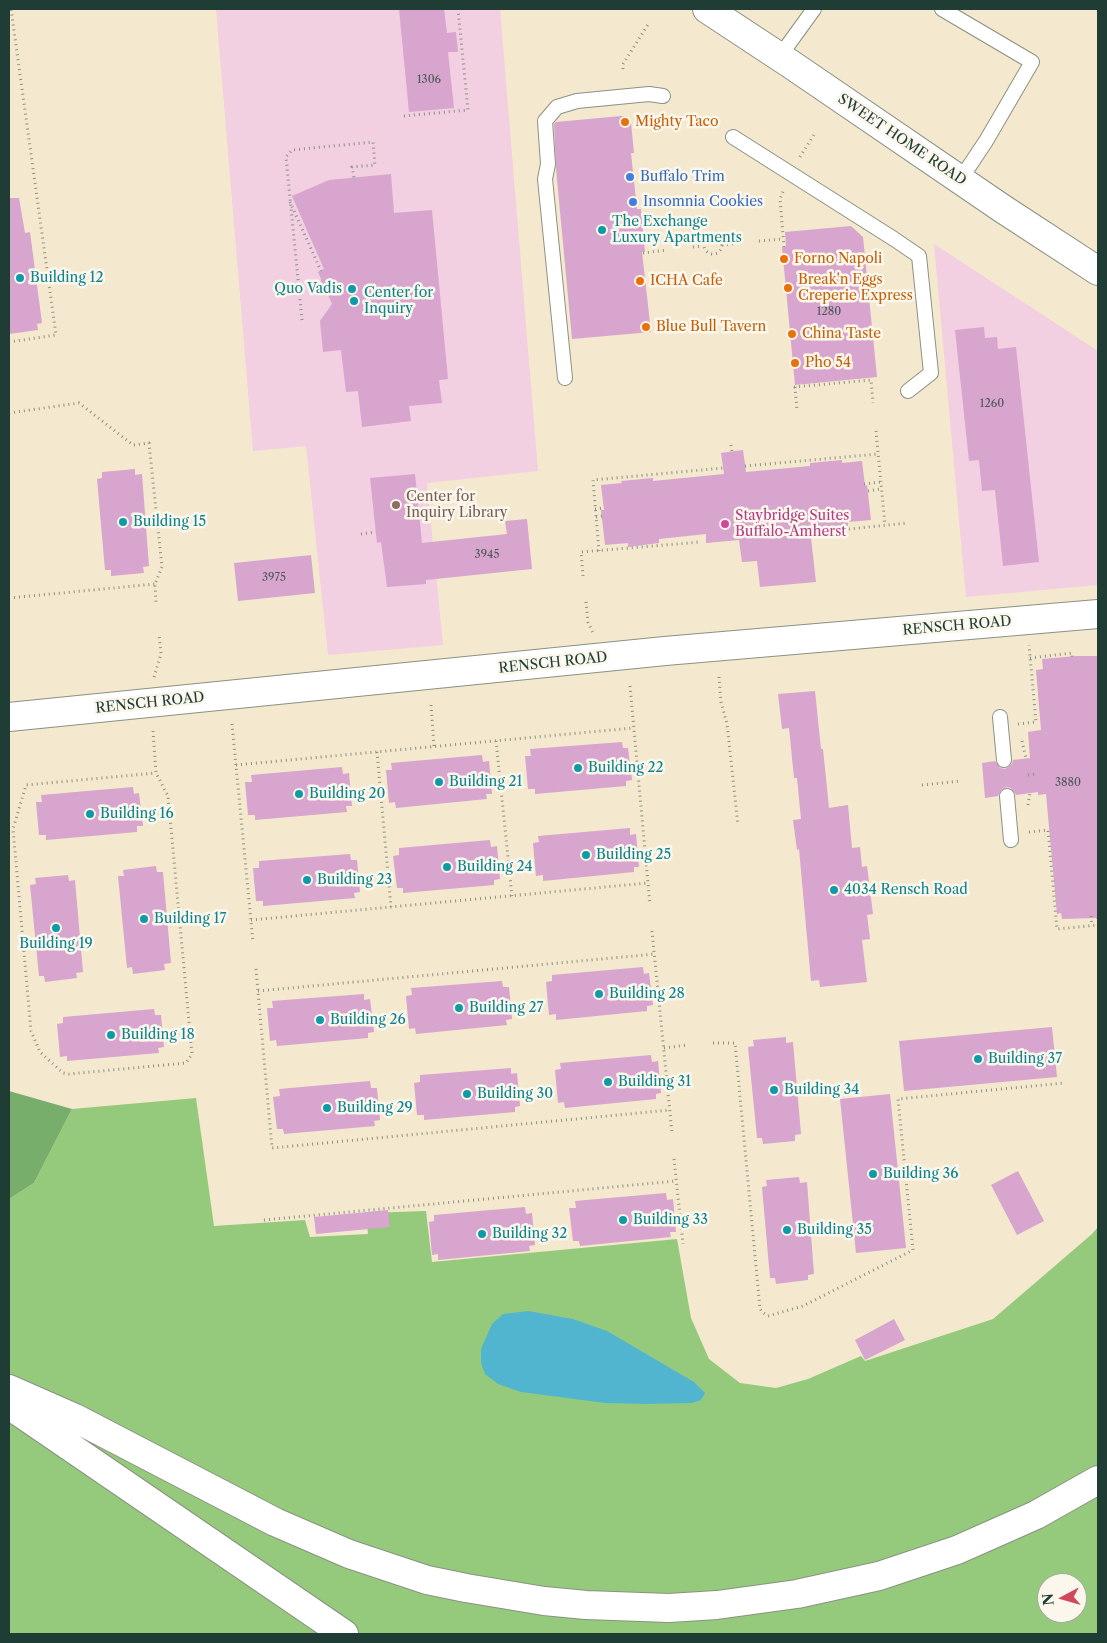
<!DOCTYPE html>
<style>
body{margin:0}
#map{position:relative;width:1107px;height:1643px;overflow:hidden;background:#f4e8cf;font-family:"Libre Caslon Text",serif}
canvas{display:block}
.frame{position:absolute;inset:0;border:10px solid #1f3d34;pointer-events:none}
.north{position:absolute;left:1037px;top:1573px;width:50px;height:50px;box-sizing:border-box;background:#fbf7ec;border:1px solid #a3ada2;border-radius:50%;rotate:264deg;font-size:14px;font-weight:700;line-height:20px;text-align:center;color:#1f3d34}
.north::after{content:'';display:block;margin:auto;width:18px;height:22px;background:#d1495b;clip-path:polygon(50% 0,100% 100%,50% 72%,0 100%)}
</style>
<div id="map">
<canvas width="1107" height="1643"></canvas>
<div class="frame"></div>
<div class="north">N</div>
</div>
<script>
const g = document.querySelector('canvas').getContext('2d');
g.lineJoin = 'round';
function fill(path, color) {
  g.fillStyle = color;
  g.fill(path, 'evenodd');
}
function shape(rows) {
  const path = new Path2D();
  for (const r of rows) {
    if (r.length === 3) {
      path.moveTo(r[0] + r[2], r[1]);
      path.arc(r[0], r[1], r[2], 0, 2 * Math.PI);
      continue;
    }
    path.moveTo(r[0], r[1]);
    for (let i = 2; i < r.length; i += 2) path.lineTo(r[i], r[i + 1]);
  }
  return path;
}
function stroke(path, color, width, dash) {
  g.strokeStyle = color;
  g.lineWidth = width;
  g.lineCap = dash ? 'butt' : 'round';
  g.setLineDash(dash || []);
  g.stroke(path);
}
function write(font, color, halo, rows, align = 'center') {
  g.font = font + ' "Libre Caslon Text",serif';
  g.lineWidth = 5;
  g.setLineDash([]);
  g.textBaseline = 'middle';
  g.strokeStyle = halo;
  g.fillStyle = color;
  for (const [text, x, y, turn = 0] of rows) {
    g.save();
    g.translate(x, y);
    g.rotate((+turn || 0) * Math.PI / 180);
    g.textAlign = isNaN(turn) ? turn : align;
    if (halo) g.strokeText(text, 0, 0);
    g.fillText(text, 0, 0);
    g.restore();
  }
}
fill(shape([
 [216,9,500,9,538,471,427,483,443,645,328,655,306,446,253,451],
 [934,244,1098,351,1098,585,966,597]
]), '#f2cfe1');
fill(shape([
 [196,1098,214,1226,305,1220,310,1237,368,1234,366,1213,426,1211,432,1262,677,1239,691,1318,709,1359,740,1383,776,1388,808,1379,861,1356,865,1361,993,1319,1092,1234,1098,1227,1098,1634,9,1634,9,1199,34,1183,72,1109],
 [1047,1583,1077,1583,1077,1613,1047,1613]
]), '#95ca7c');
fill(shape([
 [9,1091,72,1109,34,1183,9,1199]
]), '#78ae6c');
fill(shape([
 [528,1311,573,1319,607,1331,694,1382,705,1393,701,1400,692,1403,646,1404,605,1403,521,1392,498,1384,485,1374,481,1363,481,1349,492,1324,503,1314]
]), '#51b5d0');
fill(shape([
 [399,9,444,9,447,33,456,32,458,52,448,52,454,108,409,112],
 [621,116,626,116,631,123,634,153,631,153,637,209,641,209,645,252,642,252,651,332,572,339,556,169,554,124,556,122],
 [391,174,394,213,432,210,448,379,439,380,442,403,409,406,411,421,362,427,358,391,346,392,341,350,323,352,320,321,332,304,318,272,324,269,292,196,329,180],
 [9,198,19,198,25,233,30,232,42,323,37,324,38,330,9,334],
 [851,226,863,237,877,377,795,385,782,247,786,247,785,232],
 [984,327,985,338,997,337,998,349,1016,347,1039,562,1003,566,995,490,982,491,979,460,969,461,955,330],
 [743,450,746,472,810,466,810,463,842,460,842,463,862,461,865,486,867,485,871,520,848,522,848,526,810,529,816,582,760,587,757,561,742,562,739,540,706,543,706,534,659,539,659,543,628,547,628,543,605,545,601,510,604,510,601,485,622,483,621,481,653,478,653,481,724,474,721,453],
 [135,469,135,475,142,474,149,566,143,567,144,573,111,576,111,570,105,570,97,479,102,478,102,472],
 [415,474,422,543,507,534,505,521,527,519,532,569,426,580,426,584,387,587,381,542,377,543,370,478],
 [311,555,315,593,238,601,234,563],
 [1077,656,1098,656,1098,918,1062,919,1061,913,1057,914,1046,794,1038,795,1038,792,1016,795,1011,788,1007,787,1002,789,998,796,985,798,982,763,995,761,1000,768,1005,769,1012,764,1013,760,1030,758,1028,732,1041,730,1036,670,1043,669,1042,659],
 [815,691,821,749,823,749,829,808,848,805,852,848,860,847,862,867,867,866,873,914,867,915,870,939,862,940,867,982,820,987,819,980,811,981,799,849,797,850,793,820,801,819,797,778,794,778,789,728,782,729,778,694],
 [622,742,623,748,628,748,632,780,626,781,626,786,535,794,535,789,528,789,525,756,531,756,530,749],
 [482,755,483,762,489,761,492,794,486,794,487,799,396,808,395,802,389,803,386,770,392,770,391,763],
 [342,767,343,774,349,773,352,806,346,806,347,812,255,820,255,815,248,815,245,782,252,782,251,775],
 [133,787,134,794,139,793,143,826,137,826,137,832,46,840,46,835,39,835,36,802,42,802,41,795],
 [630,828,630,835,636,834,639,867,634,867,634,872,543,881,543,875,536,876,533,843,539,842,538,836],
 [490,840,491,847,497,846,500,879,494,880,494,885,403,893,403,888,397,888,393,856,399,855,399,848],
 [350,854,351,860,357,860,360,892,354,893,355,898,263,906,263,901,256,901,253,868,259,868,259,861],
 [156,866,157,872,163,872,171,963,164,964,165,970,133,974,132,967,127,968,118,876,124,876,123,870],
 [68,875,69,881,75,880,83,972,76,973,77,978,45,982,44,976,39,976,30,885,36,884,35,878],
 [643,967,644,974,649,973,653,1005,647,1006,647,1011,556,1020,556,1014,549,1015,546,982,552,981,552,975],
 [502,981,503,987,509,987,512,1019,506,1020,507,1025,416,1034,415,1028,409,1029,406,996,412,995,411,988],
 [364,994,364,1000,370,999,374,1032,368,1033,368,1038,277,1046,276,1040,270,1041,267,1008,273,1008,272,1001],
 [154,1009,155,1015,161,1015,164,1047,158,1048,159,1053,67,1061,67,1056,60,1057,57,1024,63,1023,63,1017],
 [1052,1027,1057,1077,904,1091,899,1041],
 [786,1037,786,1043,793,1042,801,1134,795,1135,795,1141,763,1144,762,1138,757,1138,748,1047,754,1046,753,1040],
 [651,1055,652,1062,658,1061,661,1093,656,1094,656,1099,565,1108,564,1102,558,1103,555,1070,561,1069,560,1063],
 [511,1068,511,1074,517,1073,520,1106,515,1107,515,1112,424,1120,424,1115,417,1115,414,1083,420,1082,420,1075],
 [370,1081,371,1088,377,1088,380,1120,374,1121,375,1126,284,1134,283,1129,277,1129,273,1097,280,1096,279,1089],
 [890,1094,906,1248,856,1253,840,1099],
 [1018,1171,1044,1221,1017,1235,991,1185],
 [799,1177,800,1183,807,1182,814,1274,808,1275,808,1280,776,1284,775,1278,770,1278,762,1187,767,1186,766,1180],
 [666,1193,667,1200,673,1199,676,1232,670,1232,671,1237,580,1246,579,1241,573,1241,569,1208,576,1208,575,1201],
 [525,1207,526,1214,532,1213,535,1245,529,1246,530,1251,438,1260,438,1254,432,1255,429,1222,434,1221,434,1215],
 [388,1210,390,1227,316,1234,314,1217],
 [894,1319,905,1340,865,1360,855,1340]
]), '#d7a5cd');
const lane = shape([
 [942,9,1032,62,986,141,960,180],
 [780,56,814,9],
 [733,137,894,239,919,256,931,373,908,391],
 [565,378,545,179,548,164,545,121,557,107,577,101,649,94,663,96],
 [1000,717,1004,760],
 [1007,796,1011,840]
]);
const street = shape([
 [9,717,665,651,1098,614]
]);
const secondary = shape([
 [707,9,792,65,1003,209,1098,271]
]);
const highway = shape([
 [9,1389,75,1418,275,1522,349,1554,427,1580,466,1588,544,1601,586,1605,669,1608,717,1605,797,1594,879,1576,957,1550,1036,1515,1098,1480],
 [9,1405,344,1634]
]);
stroke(lane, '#8a9282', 16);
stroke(street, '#8a9282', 30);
stroke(secondary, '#8a9282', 30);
stroke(highway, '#8a9282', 30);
stroke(shape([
 [623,69,623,64,649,23],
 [404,116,468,110,458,9],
 [800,157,815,133],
 [290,202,321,271],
 [713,245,9],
 [759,241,783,239],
 [722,245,733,244],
 [693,247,703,246],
 [784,247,780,199,784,189],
 [643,253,667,250],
 [299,292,322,281],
 [302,320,286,157,292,150,373,142,375,165,352,167,354,178],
 [9,342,56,335,11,9],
 [794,387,871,380,873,403],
 [795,387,797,410],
 [9,413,79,403,133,445,149,443,162,567,155,584,156,604],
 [876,431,885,525],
 [731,445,732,452],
 [745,466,878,454],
 [864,484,881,482],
 [868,491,881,489],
 [595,509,604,508],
 [596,517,602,516],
 [819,532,908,523],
 [361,534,376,532],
 [599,551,593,480,723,468],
 [583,576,581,552,700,542],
 [9,598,155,584],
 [586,602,588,622,593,633],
 [1030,658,1072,653,1072,659],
 [154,677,161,654,159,634],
 [719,677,721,702,727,724,738,825],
 [630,686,650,905],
 [431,705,434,747],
 [232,724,253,942],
 [1018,724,1036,722,1029,645],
 [153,731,156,773,168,796,192,1054,186,1063,69,1074,63,1073,40,1052,31,1031,13,829,26,785,156,773],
 [496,741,512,896],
 [1022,741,1026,758],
 [377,752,391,907],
 [236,765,633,728],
 [1028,775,1036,774],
 [922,785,961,781],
 [1028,805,1030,793],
 [1029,832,1048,830,1057,929,1098,925],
 [1091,916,1092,926],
 [1098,918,1098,922],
 [251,920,648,883],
 [652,931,672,1133],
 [256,969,272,1148,670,1110],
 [258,991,655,954],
 [713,1043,735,1043,760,1309,762,1312,768,1316,803,1306,913,1250,898,1099,1064,1083],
 [664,1048,687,1045],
 [674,1159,683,1244],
 [264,1220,676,1181]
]), '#8a9282', 3, [1, 4]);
stroke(lane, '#fff', 14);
stroke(street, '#fff', 28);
stroke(secondary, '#fff', 28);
stroke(highway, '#fff', 28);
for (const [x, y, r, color] of [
 [625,122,5,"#e8710a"],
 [630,177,5,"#3f7fe0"],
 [633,202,5,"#3f7fe0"],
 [602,230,5,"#0f9aa8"],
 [784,259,5,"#e8710a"],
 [20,278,5,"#0f9aa8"],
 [640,281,5,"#e8710a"],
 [788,288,5,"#e8710a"],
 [352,289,5,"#0f9aa8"],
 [354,301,5,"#0f9aa8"],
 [646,327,5,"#e8710a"],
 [792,334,5,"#e8710a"],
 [795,363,5,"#e8710a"],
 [396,505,5,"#8d6e63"],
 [123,522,5,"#0f9aa8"],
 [725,524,5,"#d1479c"],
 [578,768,5,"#0f9aa8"],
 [439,782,5,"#0f9aa8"],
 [299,794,5,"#0f9aa8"],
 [90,814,5,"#0f9aa8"],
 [586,855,5,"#0f9aa8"],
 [447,867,5,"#0f9aa8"],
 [307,880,5,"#0f9aa8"],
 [834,890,5,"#0f9aa8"],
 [144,919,5,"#0f9aa8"],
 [56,928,5,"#0f9aa8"],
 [599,994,5,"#0f9aa8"],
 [459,1008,5,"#0f9aa8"],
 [320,1020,5,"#0f9aa8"],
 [111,1035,5,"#0f9aa8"],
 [978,1059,5,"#0f9aa8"],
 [608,1082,5,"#0f9aa8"],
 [774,1090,5,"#0f9aa8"],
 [467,1094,5,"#0f9aa8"],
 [327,1108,5,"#0f9aa8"],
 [873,1174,5,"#0f9aa8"],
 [623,1220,5,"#0f9aa8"],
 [787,1230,5,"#0f9aa8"],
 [482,1234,5,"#0f9aa8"]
]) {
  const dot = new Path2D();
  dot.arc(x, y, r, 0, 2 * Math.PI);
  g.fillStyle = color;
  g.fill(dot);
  stroke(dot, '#fbf7ec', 2);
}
write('11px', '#4d575a', null, [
 ["1306",429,80],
 ["1280",829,312],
 ["1260",992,404],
 ["3945",487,555],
 ["3975",274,578],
 ["3880",1068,783]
]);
write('14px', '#c56008', '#fbf7ec', [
 ["Mighty Taco",635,122],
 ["Forno Napoli",794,259],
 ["Break'n Eggs",798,280],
 ["Creperie Express",798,296],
 ["ICHA Cafe",650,281],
 ["Blue Bull Tavern",656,327],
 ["China Taste",802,334],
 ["Pho 54",805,363]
], 'left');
write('14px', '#1f3d34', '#fbf7ec', [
 ["SWEET HOME ROAD",902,140,34],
 ["RENSCH ROAD",957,626,-5],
 ["RENSCH ROAD",553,663,-6],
 ["RENSCH ROAD",150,703,-6]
]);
write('14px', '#366cbe', '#fbf7ec', [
 ["Buffalo Trim",640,177],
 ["Insomnia Cookies",643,202]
], 'left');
write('14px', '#0d838f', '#fbf7ec', [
 ["The Exchange",612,222],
 ["Luxury Apartments",612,238],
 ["Building 12",30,278],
 ["Quo Vadis",342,289,"right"],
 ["Center for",364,293],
 ["Inquiry",364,309],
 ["Building 15",133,522],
 ["Building 22",588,768],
 ["Building 21",449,782],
 ["Building 20",309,794],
 ["Building 16",100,814],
 ["Building 25",596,855],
 ["Building 24",457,867],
 ["Building 23",317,880],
 ["4034 Rensch Road",844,890],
 ["Building 17",154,919],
 ["Building 19",56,944,"center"],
 ["Building 28",609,994],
 ["Building 27",469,1008],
 ["Building 26",330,1020],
 ["Building 18",121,1035],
 ["Building 37",988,1059],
 ["Building 31",618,1082],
 ["Building 34",784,1090],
 ["Building 30",477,1094],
 ["Building 29",337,1108],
 ["Building 36",883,1174],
 ["Building 33",633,1220],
 ["Building 35",797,1230],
 ["Building 32",492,1234]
], 'left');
write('14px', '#785e54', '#fbf7ec', [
 ["Center for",406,497],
 ["Inquiry Library",406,513]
], 'left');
write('14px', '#b23c85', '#fbf7ec', [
 ["Staybridge Suites",735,516],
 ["Buffalo-Amherst",735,532]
], 'left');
</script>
